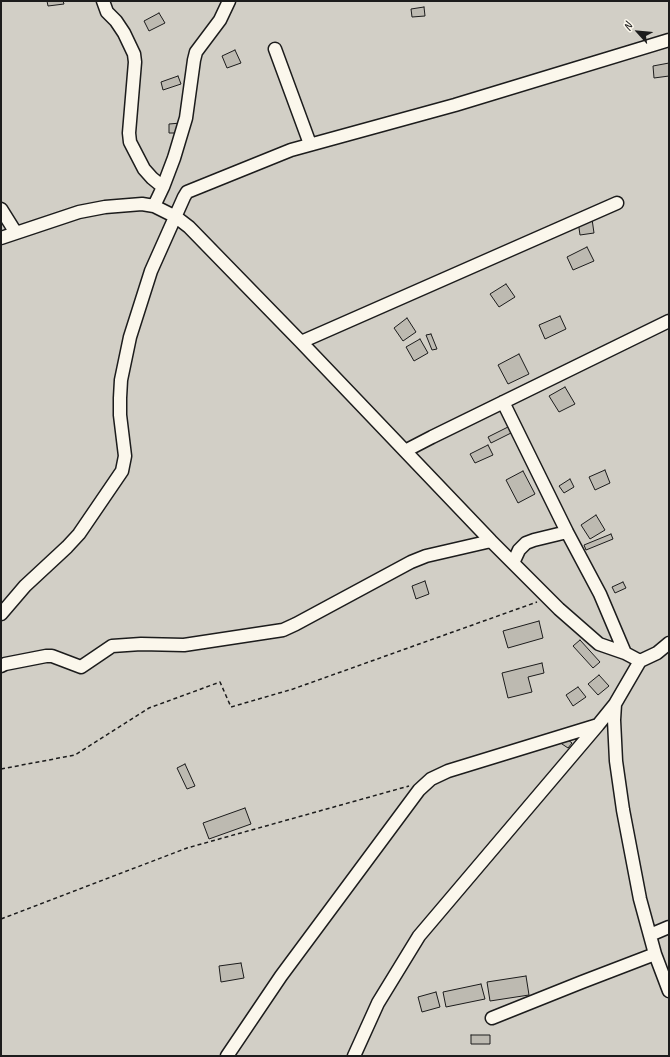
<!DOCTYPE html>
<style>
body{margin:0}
#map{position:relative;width:670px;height:1057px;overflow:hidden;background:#f2eee4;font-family:Caveat,sans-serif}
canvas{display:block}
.frame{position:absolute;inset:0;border:2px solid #1c1c1c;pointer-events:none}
.north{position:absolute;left:618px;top:12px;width:40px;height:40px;-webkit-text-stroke:3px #fbf7ec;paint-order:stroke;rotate:297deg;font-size:11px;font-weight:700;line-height:16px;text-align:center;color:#1c1c1c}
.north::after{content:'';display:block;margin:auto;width:14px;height:18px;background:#1c1c1c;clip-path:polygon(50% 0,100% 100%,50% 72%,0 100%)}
</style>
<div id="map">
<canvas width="670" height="1057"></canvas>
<div class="frame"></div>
<div class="north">N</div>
</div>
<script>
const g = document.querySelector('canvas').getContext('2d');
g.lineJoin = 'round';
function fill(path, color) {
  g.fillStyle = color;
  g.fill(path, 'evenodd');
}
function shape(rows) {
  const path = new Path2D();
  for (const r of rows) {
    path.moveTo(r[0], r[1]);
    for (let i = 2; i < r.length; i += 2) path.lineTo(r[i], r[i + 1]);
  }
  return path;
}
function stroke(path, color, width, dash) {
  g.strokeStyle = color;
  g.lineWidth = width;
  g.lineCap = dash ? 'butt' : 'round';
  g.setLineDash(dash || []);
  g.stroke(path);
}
fill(shape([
 [1,1,669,1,669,1056,1,1056]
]), '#d2cfc6');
const building = shape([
 [47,1,63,1,64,4,48,6,47,1],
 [424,7,425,16,412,17,411,9,424,7],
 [159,13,165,23,149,31,144,21,159,13],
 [235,50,241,63,227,68,222,56,235,50],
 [669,63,669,76,654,78,653,66,669,63],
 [178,76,181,84,163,90,161,82,178,76],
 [181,123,181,133,169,133,169,124,181,123],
 [592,219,594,233,580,235,578,221,592,219],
 [587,247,594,261,573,270,567,257,587,247],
 [506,284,515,297,499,307,490,294,506,284],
 [560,316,566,329,545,339,539,325,560,316],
 [407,318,416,332,403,341,394,328,407,318],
 [431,334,437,349,432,350,426,335,431,334],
 [420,339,428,353,414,361,406,347,420,339],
 [519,354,529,374,508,384,498,365,519,354],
 [565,387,575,404,559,412,549,396,565,387],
 [510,426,513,432,491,443,488,437,510,426],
 [488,445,493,455,475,463,470,454,488,445],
 [605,470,610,483,595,490,589,477,605,470],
 [523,471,535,494,518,503,506,480,523,471],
 [570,479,574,487,564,493,559,486,570,479],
 [596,515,605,530,590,539,581,525,596,515],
 [611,534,613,539,586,550,584,545,611,534],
 [425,581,429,594,416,599,412,586,425,581],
 [623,582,626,588,615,593,612,587,623,582],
 [539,621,543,638,508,648,503,631,539,621],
 [580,640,600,662,593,668,573,646,580,640],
 [542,663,544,673,528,677,532,692,508,698,502,673,542,663],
 [599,675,609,686,598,695,588,684,599,675],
 [578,687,586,697,573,706,566,695,578,687],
 [563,736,572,743,568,748,559,742,563,736],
 [185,764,195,786,187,789,177,768,185,764],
 [245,808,251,824,209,839,203,823,245,808],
 [241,963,244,978,221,982,219,966,241,963],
 [526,976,529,995,490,1001,487,982,526,976],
 [481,984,485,999,446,1007,443,992,481,984],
 [436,992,440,1007,422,1012,418,997,436,992],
 [471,1035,490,1035,490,1044,471,1044,471,1035]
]);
fill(building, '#bdbab1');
stroke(building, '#1c1c1c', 1);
const minor = shape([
 [103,1,107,12,116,21,124,33,134,54,135,62,129,133,130,142,144,169,152,178,163,187],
 [275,49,310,144],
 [154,206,163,187,174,158,186,118,194,60,196,52,220,20,229,1],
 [1,209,16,233],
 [1,238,79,212,105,207,142,204,154,206,176,217,189,227,301,342,491,541,559,609,599,644,625,653,640,661,657,653,669,643],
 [301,342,617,203],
 [503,402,567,532,600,594,625,653],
 [405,451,432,437,669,321],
 [513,563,519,550,526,543,534,540,567,532],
 [1,614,25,586,67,547,79,534,122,471,125,456,120,415,120,398,121,380,130,337,151,271,184,197,187,192,291,150,455,105,669,40],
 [1,666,5,664,46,656,52,656,81,667,112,646,141,644,184,645,283,630,296,624,411,562,426,556,491,541],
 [615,704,614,720,616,761,623,810,640,899,655,954,669,991],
 [650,935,669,927],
 [492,1018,582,982,655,954],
 [227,1056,281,976,419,790,431,779,448,771,598,725],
 [354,1056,378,1003,419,936,598,725,615,704,640,661]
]);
stroke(minor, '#1c1c1c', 15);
stroke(shape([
 [1,769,75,755,149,708,220,682,231,707,293,689,537,602],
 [1,919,187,848,409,786]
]), '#1c1c1c', 1.5, [4, 3]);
stroke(minor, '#fbf7ec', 12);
</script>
